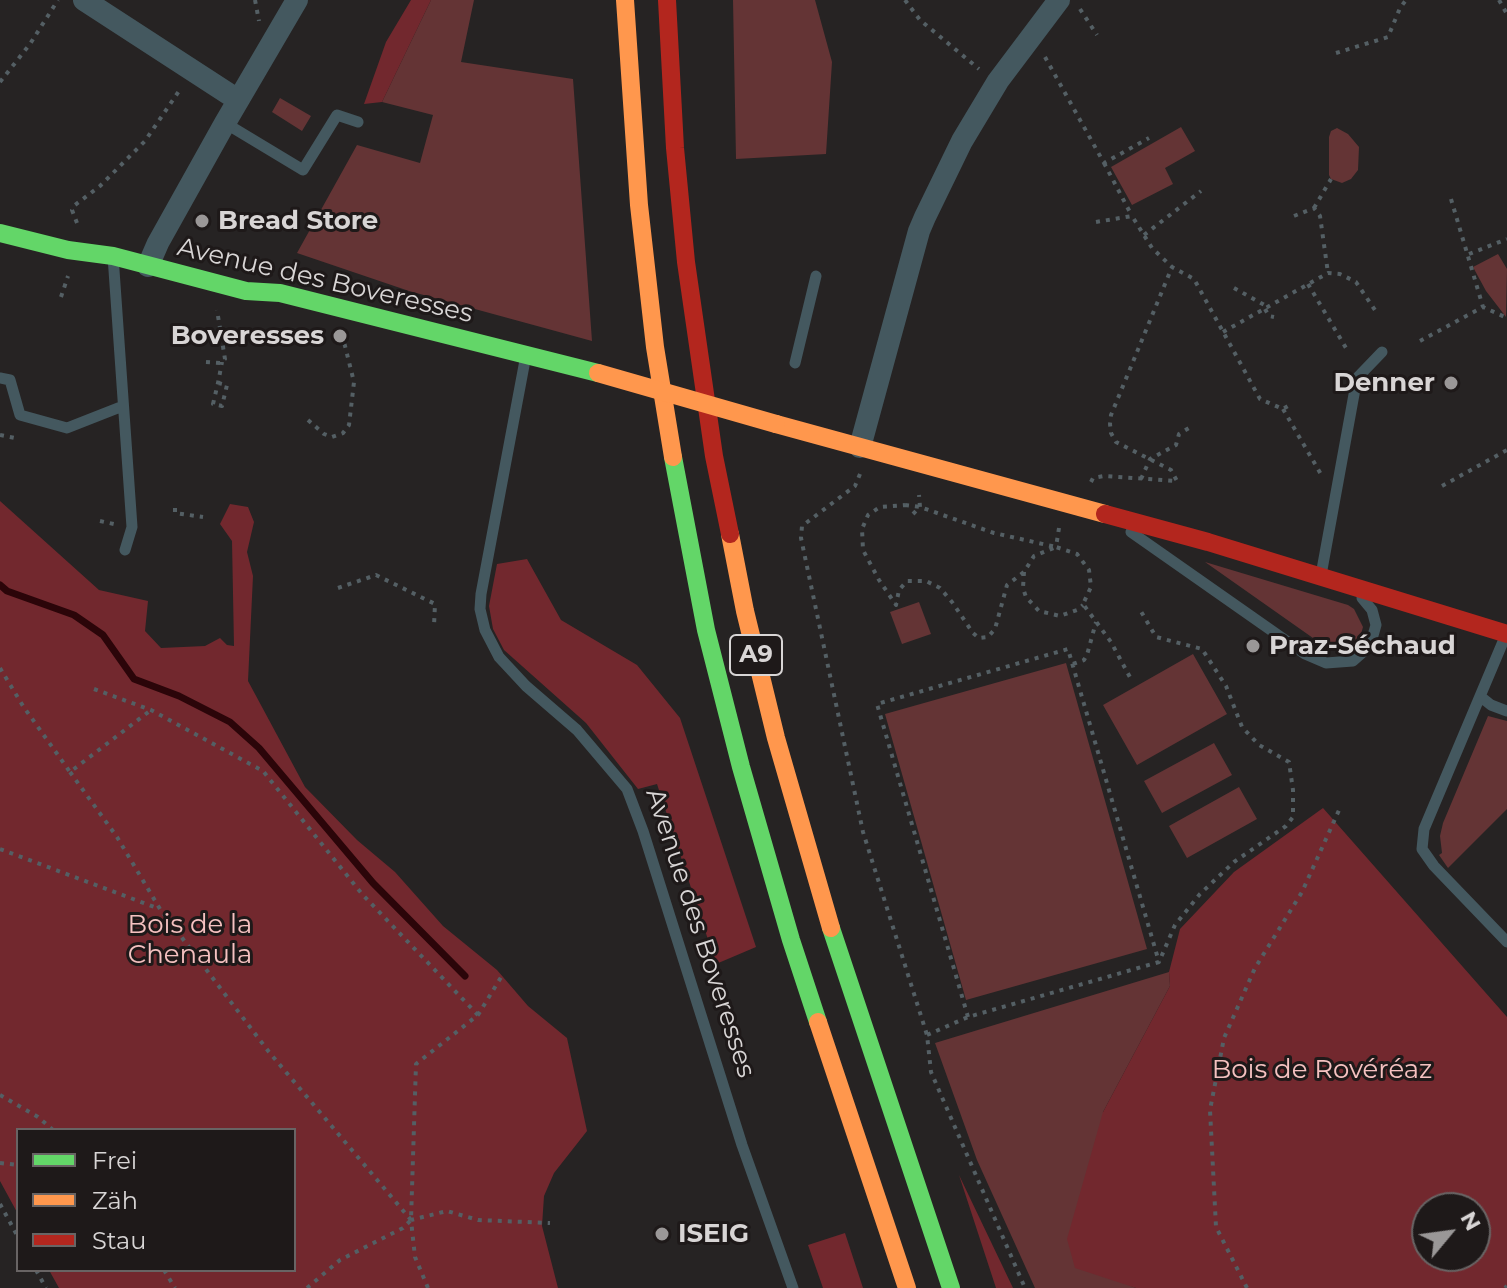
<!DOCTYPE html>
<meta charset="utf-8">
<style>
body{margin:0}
#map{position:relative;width:1507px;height:1288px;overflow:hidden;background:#262323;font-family:Montserrat,sans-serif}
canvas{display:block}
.legend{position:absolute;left:16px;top:1128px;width:280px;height:144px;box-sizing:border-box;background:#1e1919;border:2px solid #686464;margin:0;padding:10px 14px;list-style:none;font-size:24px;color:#d8d5d5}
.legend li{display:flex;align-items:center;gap:16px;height:40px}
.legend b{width:40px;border:2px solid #686464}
.north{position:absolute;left:1411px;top:1192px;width:80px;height:80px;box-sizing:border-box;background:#1e1919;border:2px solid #686464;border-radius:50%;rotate:61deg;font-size:22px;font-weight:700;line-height:32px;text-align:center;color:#d8d5d5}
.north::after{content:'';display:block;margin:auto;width:28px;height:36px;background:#9a9797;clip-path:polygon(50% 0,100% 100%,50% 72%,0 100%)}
</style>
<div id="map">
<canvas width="1507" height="1288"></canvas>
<ul class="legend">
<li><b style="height:10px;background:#63d668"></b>Frei</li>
<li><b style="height:10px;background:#ff974d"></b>Zäh</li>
<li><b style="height:10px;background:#b3261e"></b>Stau</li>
</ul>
<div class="north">N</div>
</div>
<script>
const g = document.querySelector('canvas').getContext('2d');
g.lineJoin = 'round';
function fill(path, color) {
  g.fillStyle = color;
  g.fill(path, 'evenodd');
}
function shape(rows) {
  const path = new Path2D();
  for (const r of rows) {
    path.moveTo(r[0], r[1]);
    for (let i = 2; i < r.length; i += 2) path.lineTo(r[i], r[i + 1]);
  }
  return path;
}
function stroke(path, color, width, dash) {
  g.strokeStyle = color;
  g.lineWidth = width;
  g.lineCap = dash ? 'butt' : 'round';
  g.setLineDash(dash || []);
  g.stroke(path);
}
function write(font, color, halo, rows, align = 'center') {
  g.font = font + ' Montserrat,sans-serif';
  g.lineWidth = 6;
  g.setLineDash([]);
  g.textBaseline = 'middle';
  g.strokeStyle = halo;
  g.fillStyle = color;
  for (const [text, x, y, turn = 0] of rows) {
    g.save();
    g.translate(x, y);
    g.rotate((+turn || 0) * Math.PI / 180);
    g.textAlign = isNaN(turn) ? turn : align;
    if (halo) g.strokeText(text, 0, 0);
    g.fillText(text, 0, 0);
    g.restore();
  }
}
fill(shape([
 [431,0,474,0,461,62,573,79,592,341,409,291,297,253,357,145,420,163,433,115,382,102],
 [733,0,815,0,832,62,826,154,736,159],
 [280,98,311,116,302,131,272,112],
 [1181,127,1195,151,1165,168,1173,184,1132,205,1111,167],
 [1337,128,1348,134,1359,147,1358,170,1351,179,1342,183,1331,179,1329,175,1329,137,1331,131],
 [1498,254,1507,269,1506,317,1486,291,1473,267],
 [1205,562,1348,605,1354,609,1363,627,1359,641,1345,651,1330,650],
 [919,602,931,634,902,644,890,612],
 [1193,654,1227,714,1137,765,1103,705],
 [1066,663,1147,949,966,1000,885,714],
 [1488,716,1507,721,1507,809,1448,868,1439,855,1442,853,1440,836,1443,823],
 [1214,743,1232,775,1162,813,1144,781],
 [1239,787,1257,819,1187,858,1169,826],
 [1169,972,1170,986,1103,1112,1115,1279,1136,1288,1035,1288,977,1160,935,1043]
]), '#643435');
fill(shape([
 [411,0,431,0,382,102,364,104,386,42],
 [0,501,99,590,148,601,145,631,161,648,205,646,220,638,227,645,234,646,232,541,220,524,230,504,248,507,254,522,247,552,253,576,248,681,305,787,357,840,395,872,443,926,497,970,528,1006,567,1038,587,1131,554,1173,544,1196,542,1226,558,1288,59,1288,49,1270,294,1270,294,1130,18,1130,18,1214,0,1181],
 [527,559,561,620,637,665,680,718,756,947,716,964,657,784,638,789,586,723,504,650,493,629,489,606,497,564],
 [1323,808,1507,1017,1507,1288,1136,1288,1075,1268,1067,1239,1103,1112,1170,986,1169,972,1180,929,1234,872],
 [1475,1208,1475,1256,1427,1256,1427,1208],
 [959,1175,1013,1288,996,1288],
 [845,1233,863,1288,823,1288,808,1245]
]), '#72282e');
stroke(shape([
 [0,585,7,591,74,615,103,635,134,679,179,696,230,722,259,748,373,883,465,976]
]), '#2b0509', 7);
stroke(shape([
 [255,0,259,21],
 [905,0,920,20,979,69],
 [1499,0,1507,14],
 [1080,9,1097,35],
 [1336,53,1388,37,1400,8,1406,0],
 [1045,57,1104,163,1149,138],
 [0,82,30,44,58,0],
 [1104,163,1132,216],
 [1451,199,1483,307],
 [1314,208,1331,179],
 [1294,216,1314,208,1320,216,1328,273],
 [1096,222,1132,216,1152,248,1172,267],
 [77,223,72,210,75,205,100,186,145,141,181,88],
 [1144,235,1201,191],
 [1469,254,1507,239],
 [1308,284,1346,348],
 [1234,288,1268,307],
 [61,297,68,276],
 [1265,309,1269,316,1274,317],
 [1223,332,1328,273,1340,274,1356,282,1377,313],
 [1420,341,1483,307,1507,318],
 [206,362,220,363,225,359,217,310],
 [218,383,227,385,222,406,213,404,218,383,222,362],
 [1283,409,1322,476],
 [308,420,324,434,332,437,343,433,349,425,354,382,343,338],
 [0,435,15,438],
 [860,474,855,486,802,526,801,538,863,832,927,1035,931,1072,1025,1288],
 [1141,479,1150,459,1176,445,1179,434,1189,428],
 [1091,482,1093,478,1104,476,1177,481,1171,470,1116,442,1111,433,1110,424,1111,415,1172,267,1194,279,1260,399,1283,409,1288,406],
 [1442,486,1507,450],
 [905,505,920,507,994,533,1056,547,1034,556,1024,572,1007,585,995,629,988,637,979,638,973,633,952,602,940,588,926,581,907,581,899,590,896,605,879,580,863,550,862,529,868,515,880,507,905,505],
 [175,508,175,513,203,517],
 [913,514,920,507,919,495],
 [100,521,118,525],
 [1059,528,1056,547,1077,554,1089,570,1091,587,1083,604,1111,642,1132,681],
 [1024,572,1023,588,1026,597,1039,611,1060,616,1077,610,1083,605],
 [338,588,376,575,435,604,434,626],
 [1073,664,1084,660,1087,655,1096,622],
 [0,668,23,706,70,772,151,710],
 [94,689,151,710,263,771,362,894,478,1015],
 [70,772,117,837,160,909,269,1052,411,1220],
 [0,849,157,908],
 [968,1017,877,704,1068,649,1159,962],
 [927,1035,968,1017,1159,962,1175,925,1200,894,1234,862,1286,826,1293,817,1293,790,1289,762,1259,745,1242,727,1226,686,1202,649,1156,637,1139,608],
 [0,1095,38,1117,53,1130],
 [0,1163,18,1165],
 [0,1204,18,1237],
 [36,1270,46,1288],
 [164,1270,175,1288],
 [307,1288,340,1260,403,1228,411,1220,416,1064,478,1015,503,974],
 [428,1288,415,1257,411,1220,447,1211,478,1220,550,1223],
 [1247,1288,1216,1227,1210,1110,1224,1038,1255,968,1302,892,1340,808],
 [1505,1288,1507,1286]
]), '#545f64', 4, [4, 6]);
stroke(shape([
 [225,123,303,170,337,115,358,122],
 [113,256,132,527,125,550],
 [526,355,481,594,480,609,485,630,499,657,526,686,577,730,627,789,643,831,742,1145,793,1288],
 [795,363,816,276],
 [0,378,10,380,20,415,67,428,123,406],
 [1131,532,1305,654,1326,663,1353,661,1370,646,1376,625,1372,610,1362,598],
 [1321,575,1357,378,1382,352],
 [1505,637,1424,829,1422,849,1434,866,1507,942],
 [1481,697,1491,705,1507,711]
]), '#44585f', 11);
stroke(shape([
 [84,0,238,100],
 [148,266,158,243,225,123,297,0],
 [860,447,919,231,925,217,962,141,998,81,1059,0]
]), '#44585f', 22);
stroke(shape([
 [0,233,68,250,113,256,246,291,280,293,598,373],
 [673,457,706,630,741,767,791,940,818,1022],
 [831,928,951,1288]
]), '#63d668', 18);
stroke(shape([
 [625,0,639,205,655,347,673,457],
 [776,424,1105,514],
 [730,534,745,611,776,738,831,928],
 [818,1022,907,1288]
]), '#ff974d', 18);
stroke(shape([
 [667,0,675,148,686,262,714,456,730,534],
 [1105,514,1208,542,1507,634]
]), '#b3261e', 18);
stroke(shape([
 [598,373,776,424]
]), '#ff974d', 18);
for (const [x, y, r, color] of [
 [202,221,8,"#9a9797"],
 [340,336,8,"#9a9797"],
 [1451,383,8,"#9a9797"],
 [1253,646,8,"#9a9797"],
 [662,1234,8,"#9a9797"]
]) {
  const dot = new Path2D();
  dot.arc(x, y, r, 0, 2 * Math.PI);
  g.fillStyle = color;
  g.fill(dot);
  stroke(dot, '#1e1919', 3);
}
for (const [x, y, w] of [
 [756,655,52]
]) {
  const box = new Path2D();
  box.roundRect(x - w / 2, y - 20, w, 40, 6);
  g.fillStyle = '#1e1919';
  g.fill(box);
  stroke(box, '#d8d5d5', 2);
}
write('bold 24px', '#d8d5d5', null, [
 ["A9",756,655]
]);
write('bold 26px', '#d8d5d5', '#1e1919', [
 ["Bread Store",218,221],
 ["Boveresses",324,336,"right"],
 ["Denner",1435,383,"right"],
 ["Praz-Séchaud",1269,646],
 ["ISEIG",678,1234]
], 'left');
write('26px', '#d8d5d5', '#1e1919', [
 ["Avenue des Boveresses",325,281,13],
 ["Avenue des Boveresses",700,933,72]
]);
write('26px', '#f5c1c0', '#1e1919', [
 ["Bois de la",190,925],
 ["Chenaula",190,955],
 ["Bois de Rovéréaz",1322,1070]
]);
</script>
